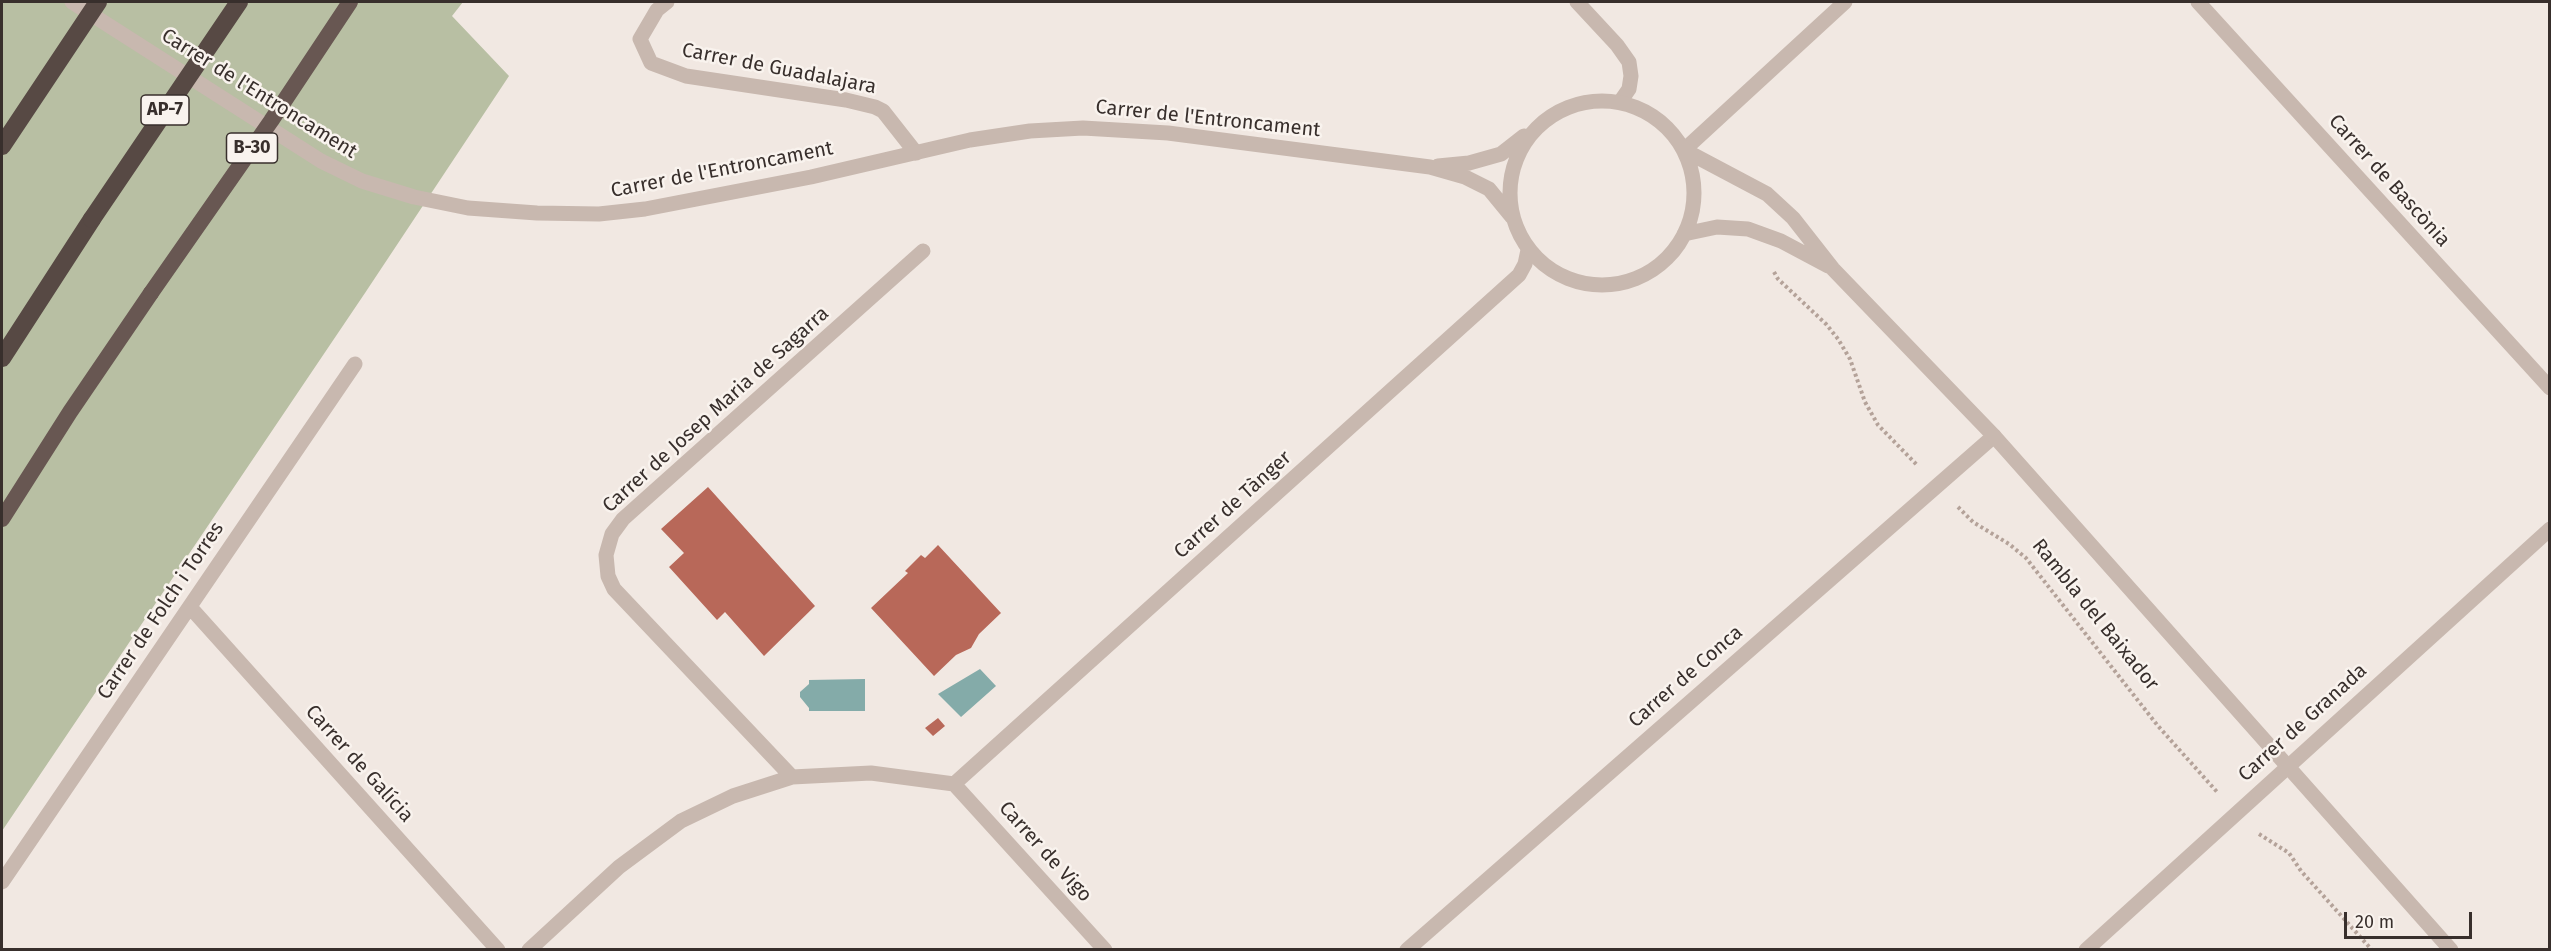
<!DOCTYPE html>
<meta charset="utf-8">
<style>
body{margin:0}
#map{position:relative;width:2551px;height:951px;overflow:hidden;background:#f1e8e2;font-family:"Fira Sans",sans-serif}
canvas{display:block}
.frame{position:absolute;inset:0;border:3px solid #382f2c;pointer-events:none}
.scale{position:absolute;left:2344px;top:912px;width:128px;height:27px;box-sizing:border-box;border:3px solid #382f2c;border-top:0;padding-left:8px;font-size:18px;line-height:21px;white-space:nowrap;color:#382f2c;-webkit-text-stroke:4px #f9f3ee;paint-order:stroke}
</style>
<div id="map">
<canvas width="2551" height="951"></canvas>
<div class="frame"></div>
<div class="scale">20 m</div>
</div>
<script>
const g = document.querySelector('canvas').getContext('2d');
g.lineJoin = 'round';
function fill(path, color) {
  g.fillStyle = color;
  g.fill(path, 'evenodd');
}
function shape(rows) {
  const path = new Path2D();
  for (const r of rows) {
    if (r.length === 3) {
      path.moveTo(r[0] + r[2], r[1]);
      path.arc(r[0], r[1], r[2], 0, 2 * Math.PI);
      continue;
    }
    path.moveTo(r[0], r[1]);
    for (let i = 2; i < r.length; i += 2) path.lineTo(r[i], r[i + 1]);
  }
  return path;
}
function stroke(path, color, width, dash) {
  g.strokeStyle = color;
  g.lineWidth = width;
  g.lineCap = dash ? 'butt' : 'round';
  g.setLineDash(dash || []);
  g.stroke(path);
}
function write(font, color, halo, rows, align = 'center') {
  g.font = font + ' "Fira Sans",sans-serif';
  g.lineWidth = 5;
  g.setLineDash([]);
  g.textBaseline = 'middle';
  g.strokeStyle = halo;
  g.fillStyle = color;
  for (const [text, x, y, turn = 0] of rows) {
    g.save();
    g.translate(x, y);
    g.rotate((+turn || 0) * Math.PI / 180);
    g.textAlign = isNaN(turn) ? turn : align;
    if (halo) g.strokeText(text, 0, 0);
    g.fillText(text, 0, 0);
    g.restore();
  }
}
fill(shape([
 [2,2,463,2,452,16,509,76,365,293,2,831]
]), '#b8bfa3');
fill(shape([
 [980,669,996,686,961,717,938,694],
 [865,679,865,711,809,711,809,708,800,697,800,692,809,684,809,680]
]), '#84aba9');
fill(shape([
 [708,487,815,606,764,656,725,612,717,620,669,567,684,553,661,529],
 [938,545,1001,613,979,634,971,648,956,655,934,676,871,608,908,573,905,571,921,555,925,558],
 [938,718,945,726,933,736,925,728]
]), '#b86859');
stroke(shape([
 [1774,272,1778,279,1826,324,1838,339,1850,359,1865,402,1878,425,1917,465],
 [1958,507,1973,522,2009,544,2026,558,2158,726,2218,793],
 [2259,834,2289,853,2301,871,2372,950]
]), '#b4a299', 4, [3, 3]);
stroke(shape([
 [667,2,657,10,640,39,651,63,686,76,846,100,875,107,883,111,916,153],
 [1577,2,1617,45,1629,62,1631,76,1629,89,1620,102],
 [2198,2,2550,388],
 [1684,150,1845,2],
 [190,607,498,950],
 [792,777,614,589,608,576,606,555,612,534,623,519,923,251],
 [954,784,1519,275,1525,264,1528,250],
 [954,784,1105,950],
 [2,882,355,364],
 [529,950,619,867,681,821,733,796,792,777,871,773,954,784],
 [1407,950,1994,436],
 [2086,950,2550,529]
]), '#c8b8af', 15);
stroke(shape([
 [72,2,321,161,362,181,414,197,468,208,537,213,599,214,645,209,811,177,970,140,1030,131,1083,128,1168,133,1430,167,1465,177,1489,189,1512,217],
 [1602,193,92],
 [1684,150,1767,194,1793,218,1833,269,1994,436,2451,950],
 [1438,166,1469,163,1501,154,1524,136],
 [1684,234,1717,227,1748,229,1781,241,1828,266]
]), '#c8b8af', 15);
stroke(shape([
 [2,519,70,412,151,293]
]), '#685752', 16);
stroke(shape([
 [2,358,92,219]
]), '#574944', 18);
stroke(shape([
 [151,293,271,121,350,2]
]), '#685752', 16);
stroke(shape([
 [2,146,98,2],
 [92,219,239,2]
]), '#574944', 18);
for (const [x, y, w] of [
 [165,110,48],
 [252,148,51]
]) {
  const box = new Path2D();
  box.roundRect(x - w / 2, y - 15, w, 30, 4.5);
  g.fillStyle = '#f9f3ee';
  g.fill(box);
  stroke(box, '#382f2c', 1.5);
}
write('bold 18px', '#382f2c', null, [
 ["AP-7",165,110],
 ["B-30",252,148]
]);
write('20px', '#382f2c', '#f9f3ee', [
 ["Carrer de Guadalajara",779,69,11],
 ["Carrer de l'Entroncament",259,94,32],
 ["Carrer de l'Entroncament",1208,119,6],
 ["Carrer de l'Entroncament",722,170,-11],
 ["Carrer de Bascònia",2389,181,48],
 ["Carrer de Josep Maria de Sagarra",716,410,-42],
 ["Carrer de Tànger",1233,505,-42],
 ["Carrer de Folch i Torres",161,611,-56],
 ["Rambla del Baixador",2095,615,51],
 ["Carrer de Conca",1686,677,-41],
 ["Carrer de Granada",2303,723,-42],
 ["Carrer de Galícia",359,764,48],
 ["Carrer de Vigo",1045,852,48]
]);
</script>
